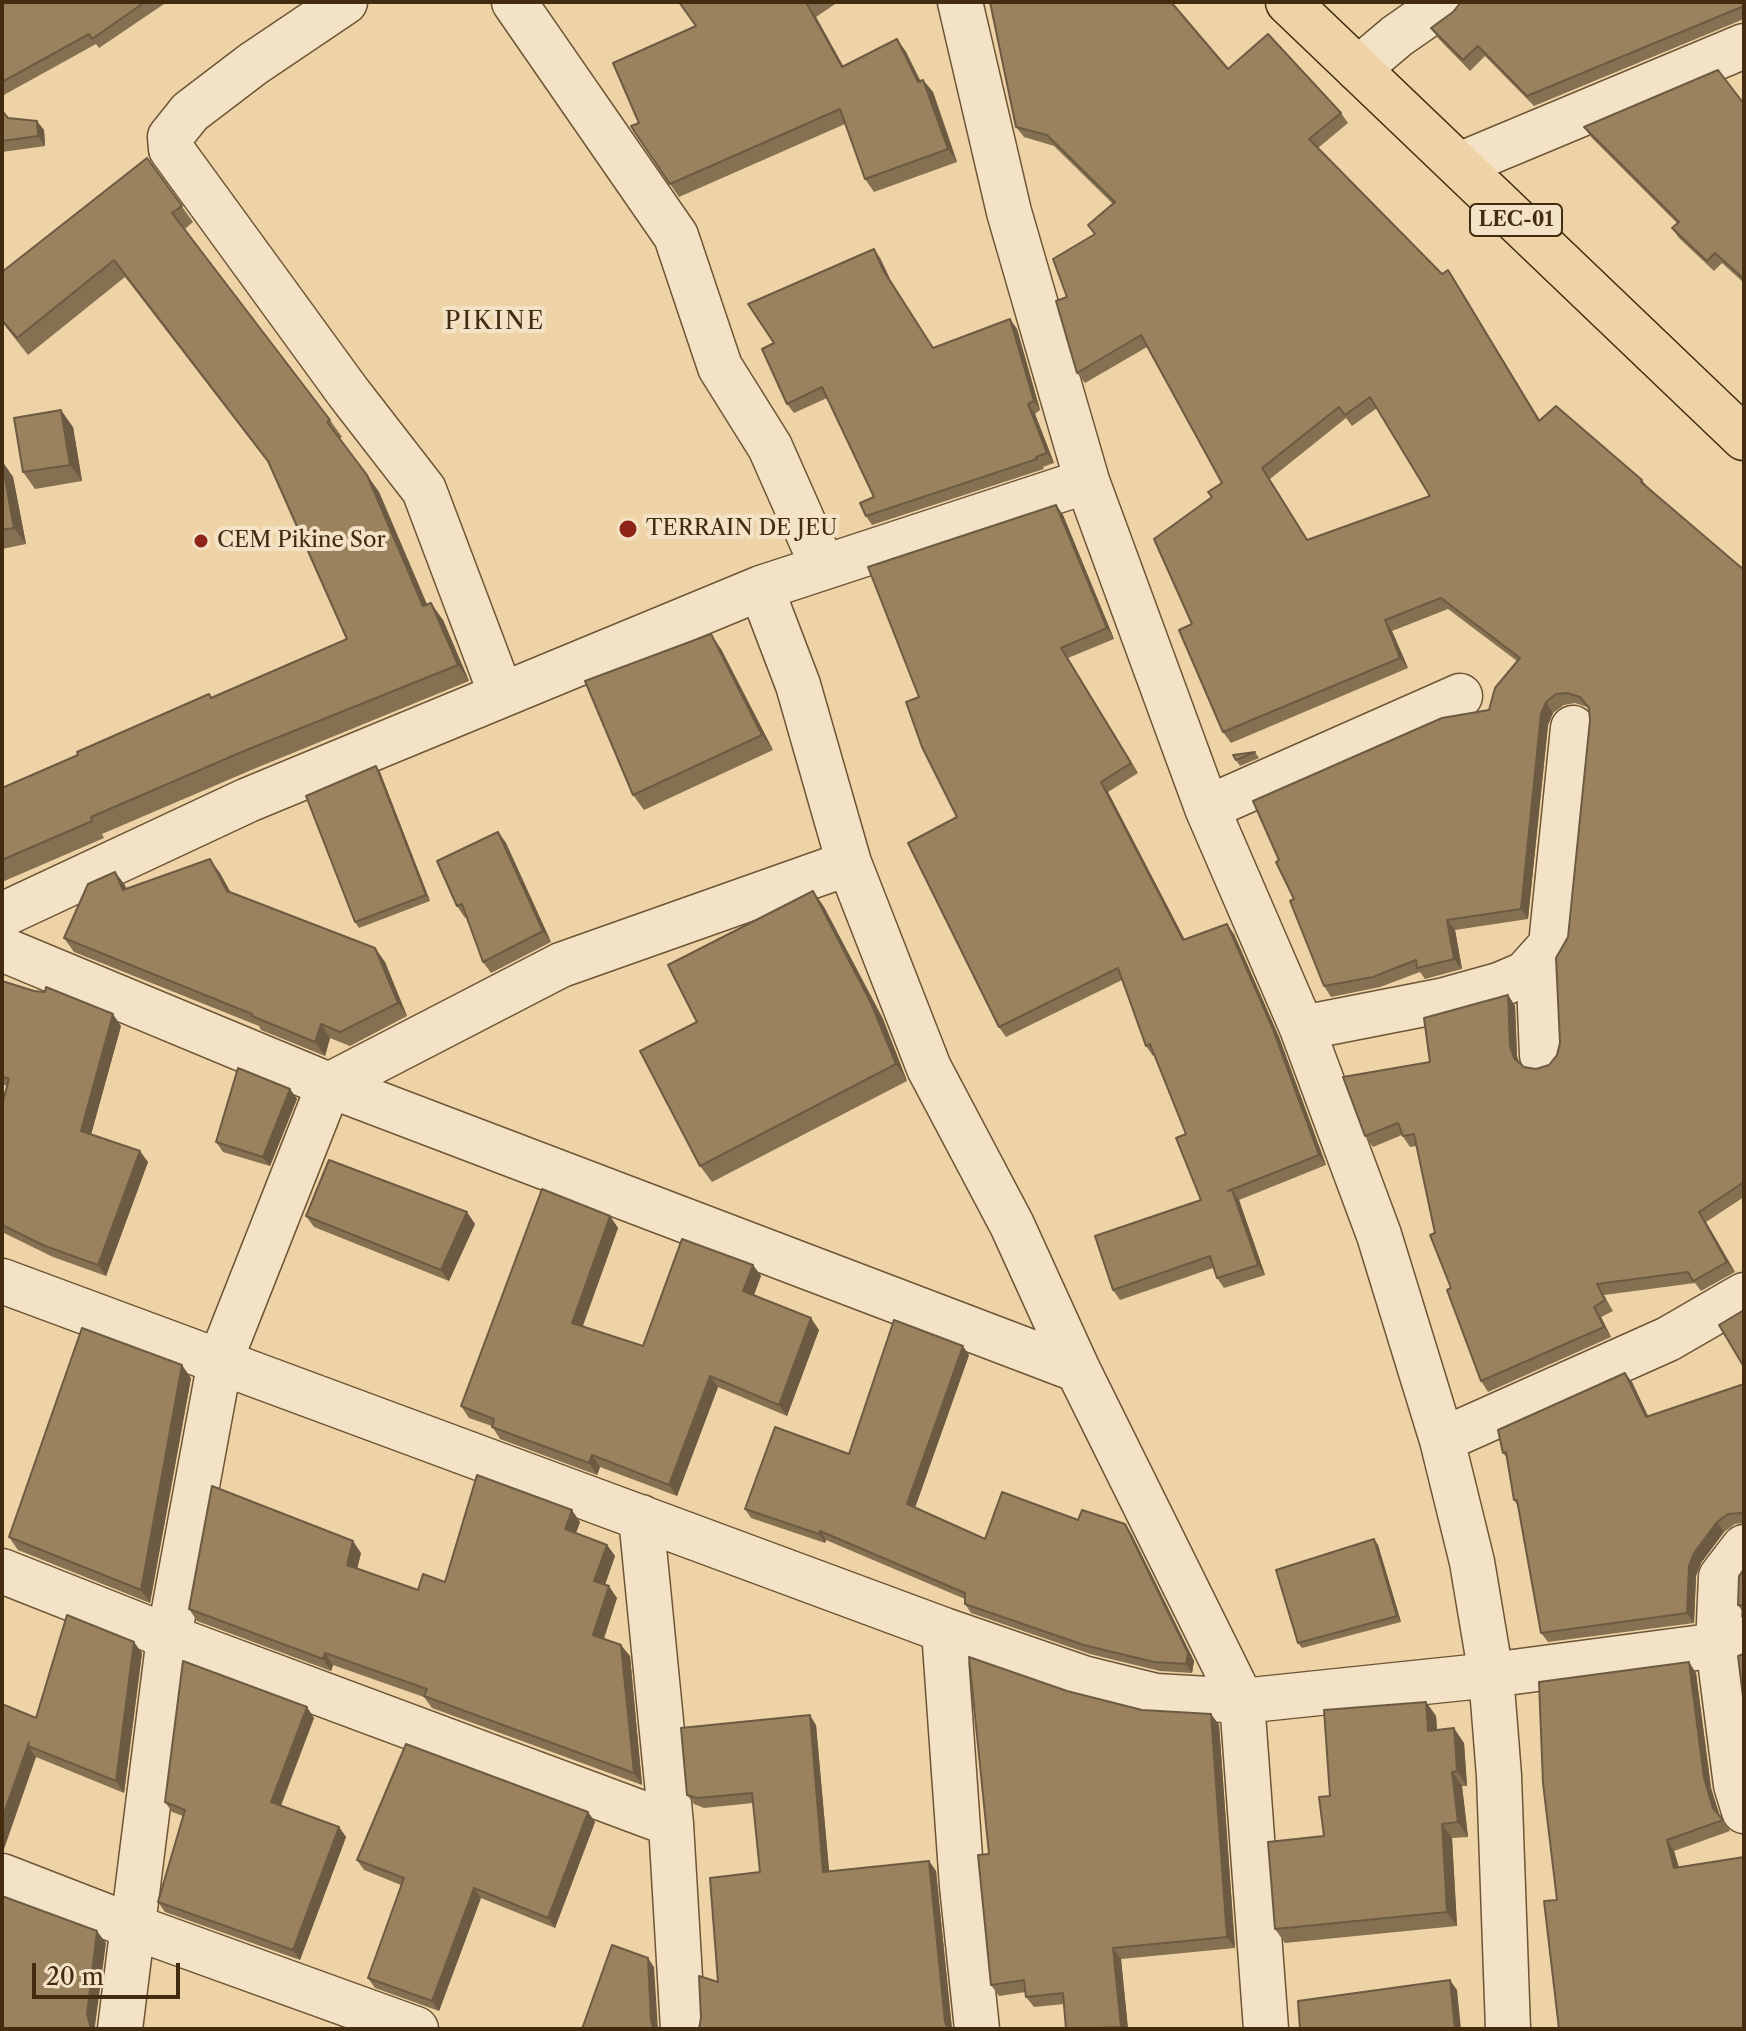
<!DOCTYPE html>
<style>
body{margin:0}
#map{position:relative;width:1746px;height:2031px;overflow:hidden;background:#edd3a6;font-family:"Libre Caslon Text",serif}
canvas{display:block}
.frame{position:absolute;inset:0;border:4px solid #422b0f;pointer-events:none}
.scale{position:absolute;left:32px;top:1963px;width:148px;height:36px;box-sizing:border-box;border:4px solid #422b0f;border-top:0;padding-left:10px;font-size:24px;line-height:28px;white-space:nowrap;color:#422b0f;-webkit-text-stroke:6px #f3e2c5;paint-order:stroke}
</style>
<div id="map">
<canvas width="1746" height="2031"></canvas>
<div class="frame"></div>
<div class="scale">20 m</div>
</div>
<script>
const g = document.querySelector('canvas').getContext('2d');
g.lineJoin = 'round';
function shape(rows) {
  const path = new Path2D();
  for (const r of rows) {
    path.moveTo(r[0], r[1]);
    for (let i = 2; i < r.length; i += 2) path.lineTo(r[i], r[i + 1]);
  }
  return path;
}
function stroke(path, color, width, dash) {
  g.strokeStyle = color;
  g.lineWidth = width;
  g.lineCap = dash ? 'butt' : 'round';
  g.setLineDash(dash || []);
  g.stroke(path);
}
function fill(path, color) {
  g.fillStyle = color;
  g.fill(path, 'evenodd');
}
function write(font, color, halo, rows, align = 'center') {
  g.font = font + ' "Libre Caslon Text",serif';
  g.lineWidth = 8;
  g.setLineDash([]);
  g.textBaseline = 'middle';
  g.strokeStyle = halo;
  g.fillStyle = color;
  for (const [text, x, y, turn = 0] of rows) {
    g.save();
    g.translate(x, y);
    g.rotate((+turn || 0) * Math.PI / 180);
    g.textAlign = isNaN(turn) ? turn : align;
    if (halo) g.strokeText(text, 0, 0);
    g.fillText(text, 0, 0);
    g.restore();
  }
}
const minor = shape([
 [345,2,253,64,190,112,170,137,171,149,348,392,424,490,501,694],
 [514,2,676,236,720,367,770,447,823,567],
 [960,2,1009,212,1087,481,1207,808,1302,1028,1379,1235,1442,1440,1472,1562,1491,1675,1499,1776,1508,2029],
 [1358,69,1397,36,1446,2],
 [1459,165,1744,46],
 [761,588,798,685,849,863,929,1068,1012,1225,1078,1370,1242,1701,1266,2029],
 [1207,808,1460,696],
 [2,915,248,800,761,588,1087,481],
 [2,949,329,1085,1078,1370],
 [1538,960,1542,1055],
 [1302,1028,1445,1000,1499,985,1525,974,1551,945,1573,728],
 [2,1281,944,1630,1083,1678,1156,1696,1242,1701,1491,1675,1718,1645,1744,1639],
 [1442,1440,1668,1339,1744,1295],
 [641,1517,671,1824,683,2029],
 [1744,1547,1721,1577,1718,1645,1736,1785,1744,1811],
 [2,1571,169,1637,671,1824],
 [944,1630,962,1886,977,2029],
 [2,1876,131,1926,416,2029],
 [120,2029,169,1637,220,1361,329,1085,561,965,849,863]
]);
const highway = shape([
 [1288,2,1744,438]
]);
stroke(minor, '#6d5535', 47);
stroke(highway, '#422b0f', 47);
stroke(minor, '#f3e2c5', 44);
stroke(highway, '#edd3a6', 44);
fill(shape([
 [2,2,167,2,99,48,96,44,2,96],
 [678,2,838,2,816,17,843,66,897,39,906,52,920,81,923,80,933,92,957,162,874,192,865,179,845,124,679,197,670,184,639,123,696,26],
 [1744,2,1744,19,1534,106,1485,56,1470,71,1438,38,1431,28,1453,12],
 [1228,69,1341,113,1348,123,1318,148,1442,274,1448,270,1540,420,1642,480,1649,489,1744,570,1744,1197,1706,1222,1735,1272,1701,1291,1695,1283,1604,1295,1613,1311,1601,1317,1611,1337,1488,1392,1481,1381,1451,1288,1435,1233,1416,1146,1410,1147,1402,1135,1373,1147,1365,1136,1430,1062,1508,995,1515,1006,1517,1056,1519,1063,1524,1067,1536,1069,1549,1065,1557,1055,1560,1043,1568,937,1590,720,1589,710,1587,707,1575,703,1564,705,1553,713,1548,725,1528,919,1455,930,1462,969,1425,979,1420,972,1380,987,1331,997,1324,986,1294,899,1489,710,1517,661,1448,609,1392,631,1408,668,1231,743,1223,732,1192,624,1212,497,1222,483,1147,347,1085,383,1077,373,1067,297,1095,234,1088,225,1113,204,1054,146,1024,137,1016,127],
 [1377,408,1430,496,1308,540,1270,479,1346,418,1352,426],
 [1744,104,1744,283,1722,263,1714,271,1679,238,1672,228,1677,223,1591,137,1584,127],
 [2,111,8,118,44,130,45,146,2,152],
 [147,158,193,222,185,229,330,420,342,437,339,439,379,492,427,605,443,620,469,681,256,768,102,834,104,838,2,882,2,788,347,639,269,464,125,277,28,355,2,322,2,272],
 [880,258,890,279,933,348,1010,319,1017,329,1040,410,1035,414,1054,463,1043,467,1044,469,872,525,866,516,874,497,827,398,794,413,787,404],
 [73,427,82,481,35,489,23,472],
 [2,461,13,477,26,544,2,549],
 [1056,505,1063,515,1114,639,1068,658,1138,773,1108,792,1185,940,1234,934,1279,1037,1326,1165,1239,1200,1265,1275,1224,1288,1217,1278,1213,1268,1120,1300,1113,1290,1201,1200,1186,1134,1154,1055,1153,1056,1146,1046,1122,980,1006,1037,999,1027,957,817,919,697],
 [721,649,773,750,644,810,633,795],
 [1255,752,1259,758,1240,766,1236,760],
 [376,766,380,772,430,901,359,928,355,922],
 [498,832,506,843,551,942,491,973,483,962,466,917,465,918,457,906],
 [115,872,126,888,220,873,230,892,375,948,385,962,407,1016,350,1046,330,1038,325,1056,261,1030,259,1026,74,952,64,938],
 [813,891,824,907,883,1019,907,1081,712,1182,700,1166,697,1022],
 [2,981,121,1026,91,1134,148,1162,106,1276,53,1257,2,1232,2,1105,7,1086,2,1084],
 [290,1089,297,1099,270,1166,223,1152,216,1142],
 [306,1216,475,1224,449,1281,314,1227],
 [610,1216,618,1228,582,1326,643,1346,753,1265,761,1276,754,1295,819,1330,787,1416,718,1387,677,1496,600,1467,597,1475,500,1439,492,1426,469,1418,461,1406],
 [969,1355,915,1508,985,1539,1078,1520,1125,1524,1131,1533,1194,1661,1192,1673,1160,1671,1090,1654,971,1613,965,1604,965,1599,826,1540,825,1543,751,1518,745,1509,849,1454],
 [191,1378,150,1603,18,1550,9,1537],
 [1632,1382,1648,1416,1744,1384,1744,1523,1735,1524,1724,1532,1701,1563,1696,1576,1694,1623,1548,1642,1541,1633,1518,1506,1514,1500,1507,1458,1503,1453],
 [580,1522,576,1533,607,1545,615,1556,605,1585,617,1598,604,1639,630,1656,642,1785,432,1708,424,1697,333,1665,331,1671,197,1621,189,1609,361,1553,357,1569,418,1590,445,1582],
 [1374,1539,1378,1545,1401,1622,1302,1648,1298,1643],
 [1744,1569,1744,1614,1738,1605],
 [142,1653,124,1793,36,1757,2,1851,2,1704,36,1718],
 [1696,1673,1711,1788,1720,1816,1730,1831,1674,1851,1679,1867,1744,2029,1557,1900],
 [1067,1691,1142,1710,1211,1714,1219,1725,1235,1948,1121,1959,1128,2029,1066,2029,1064,2004,1034,2007,1026,1997,1026,1992,999,1996,991,1985,989,1854],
 [1426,1702,1436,1716,1437,1730,1464,1743,1467,1786,1462,1786,1468,1837,1452,1838,1457,1926,1285,1943,1275,1929,1324,1836,1330,1796],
 [314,1718,281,1806,339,1827,346,1837,300,1960,165,1912,158,1902,183,1816,172,1812,165,1802],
 [816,1725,829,1871,929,1861,936,1871,952,2029,699,2029,760,1872,753,1803,704,1808,694,1804,687,1795],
 [588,1812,595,1822,555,1928,481,1898,439,2011,375,1988,368,1978,401,1885,364,1870,357,1860]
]), '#857051');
fill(shape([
 [807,4,816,17,851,80,842,67],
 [897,39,906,52,927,94,918,82],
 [923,80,933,92,957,162,948,149],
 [37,121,44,130,45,146,38,136],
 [874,249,880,258,890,279,883,270],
 [1448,270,1455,280,1546,431,1539,421],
 [1010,319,1017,329,1040,410,1034,401],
 [1028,404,1035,414,1054,463,1047,453],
 [61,410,73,427,82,481,70,465],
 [2,461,13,477,26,544,14,528],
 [367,475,379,492,435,623,423,606],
 [1056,505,1063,515,1114,639,1107,628],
 [431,603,443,620,469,681,458,665],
 [1385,620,1392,631,1408,668,1400,658],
 [711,634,721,649,773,750,762,735],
 [1061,648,1068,658,1138,773,1131,763],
 [1546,702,1553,713,1548,725,1528,919,1521,909,1541,714],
 [376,766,380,772,430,901,426,895],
 [1101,782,1108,792,1190,950,1183,940],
 [498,832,506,843,551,942,543,931],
 [210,859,220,873,237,904,227,891],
 [115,872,125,885,132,903,123,890],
 [813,891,824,907,883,1019,907,1081,896,1064],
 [1447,920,1455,930,1462,969,1454,959],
 [1227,924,1234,934,1279,1037,1326,1165,1319,1155],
 [375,948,385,962,407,1016,398,1003],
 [1508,995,1515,1006,1517,1056,1521,1069,1514,1058,1510,1046],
 [113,1014,121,1026,89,1142,81,1131],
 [321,1024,330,1038,325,1056,315,1042],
 [290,1089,297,1099,270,1166,263,1157],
 [140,1151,148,1162,106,1276,98,1265],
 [1232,1190,1239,1200,1265,1275,1258,1265],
 [467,1212,475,1224,449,1281,441,1270],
 [1699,1212,1706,1222,1735,1272,1727,1262],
 [610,1216,618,1228,580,1334,572,1323],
 [753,1265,761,1276,751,1302,743,1291],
 [1594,1307,1601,1317,1611,1337,1604,1327],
 [811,1318,819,1330,787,1416,779,1405],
 [963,1346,969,1355,913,1513,907,1504],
 [182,1365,191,1378,150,1603,141,1590],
 [1625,1373,1632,1382,1653,1427,1646,1417],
 [710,1376,718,1387,677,1496,669,1485],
 [592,1455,600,1467,597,1475,589,1463],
 [572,1510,580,1522,573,1541,565,1529],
 [1717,1522,1724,1532,1701,1563,1696,1576,1694,1623,1687,1613,1689,1566,1694,1553],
 [1125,1524,1131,1533,1194,1661,1192,1673,1186,1664],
 [820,1531,826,1540,825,1543,819,1534],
 [1374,1539,1378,1545,1401,1622,1397,1616],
 [353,1541,361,1553,355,1577,347,1565],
 [607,1545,615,1556,602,1593,594,1581],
 [609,1586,617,1598,601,1646,593,1635],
 [134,1642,142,1653,124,1793,116,1781],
 [621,1645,630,1656,642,1785,634,1773],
 [325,1653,333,1665,331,1671,323,1659],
 [1689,1662,1696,1673,1711,1788,1720,1818,1713,1808,1704,1778],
 [1426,1702,1436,1716,1438,1746,1428,1731],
 [307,1707,314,1718,278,1812,271,1802],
 [1211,1714,1219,1725,1235,1948,1227,1937],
 [810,1715,816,1725,830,1881,823,1872],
 [1454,1728,1464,1743,1467,1786,1457,1771],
 [28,1746,36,1757,3,1852,2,1819],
 [1452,1772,1462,1786,1468,1837,1458,1822],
 [588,1812,595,1822,555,1928,548,1918],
 [1442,1824,1452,1838,1457,1926,1447,1912],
 [339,1827,346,1837,300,1960,293,1950],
 [1667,1840,1674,1851,1682,1879,1674,1868],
 [929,1861,936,1871,952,2029,948,2029,945,2022],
 [474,1888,481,1898,439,2011,432,2001],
 [97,1931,106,1943,95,2026,96,2029,91,2029,87,2014],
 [1113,1948,1121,1959,1128,2029,1123,2029,1121,2027],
 [648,1958,654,1967,658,2029,654,2029,651,2021],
 [1450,1980,1457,1990,1461,2029,1455,2029]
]), '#6c5b42');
const building = shape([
 [2,2,145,2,92,39,89,34,2,82,2,2],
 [679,2,810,2,807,4,842,67,897,39,918,82,923,80,948,149,865,179,840,109,670,184,634,131,631,126,639,123,613,63,696,26,679,2],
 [990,2,1171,2,1228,69,1268,34,1341,113,1309,139,1442,274,1448,270,1539,421,1556,406,1642,480,1641,482,1744,570,1744,1182,1699,1212,1727,1262,1693,1281,1688,1272,1597,1284,1605,1300,1594,1307,1604,1327,1481,1381,1447,1290,1451,1288,1430,1235,1435,1233,1414,1134,1403,1136,1398,1123,1365,1136,1343,1077,1430,1062,1424,1018,1508,995,1510,1046,1514,1058,1524,1067,1536,1069,1549,1065,1557,1055,1560,1043,1556,958,1568,937,1590,720,1589,708,1580,697,1567,693,1556,694,1546,702,1541,714,1521,909,1447,920,1454,959,1417,968,1416,960,1373,977,1324,986,1290,901,1294,899,1276,862,1279,860,1253,801,1442,718,1489,710,1495,688,1520,658,1441,598,1385,620,1400,658,1223,732,1179,630,1192,624,1154,539,1212,497,1208,492,1222,483,1141,335,1077,373,1056,301,1067,297,1053,259,1095,234,1088,225,1115,202,1047,135,1016,127,990,2],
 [1370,397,1430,496,1307,540,1262,468,1339,407,1345,415,1370,397],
 [1461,2,1744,2,1744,6,1527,96,1478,46,1463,60,1431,28,1453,12,1461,2],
 [1718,70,1744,104,1744,279,1715,253,1707,261,1672,228,1679,222,1584,127,1718,70],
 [2,111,8,118,37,121,38,136,2,141,2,111],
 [147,158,182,206,172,213,330,420,327,422,367,475,423,606,431,603,458,665,244,751,91,817,92,821,2,860,2,788,78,755,77,752,209,694,211,698,347,639,268,461,114,260,17,338,2,320,2,272,147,158],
 [874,249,883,270,933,348,1010,319,1034,401,1028,404,1047,453,1036,457,1037,459,866,516,860,503,874,497,822,387,787,404,762,349,774,343,748,304,874,249],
 [61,410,70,465,23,472,14,418,61,410],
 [2,462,14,528,2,530,2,462],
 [1056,505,1107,628,1061,648,1131,763,1101,782,1183,940,1227,924,1272,1027,1319,1155,1228,1191,1232,1190,1258,1265,1217,1278,1210,1256,1113,1290,1095,1236,1201,1200,1176,1138,1186,1134,1150,1044,1146,1046,1118,968,999,1027,908,843,957,817,922,747,906,702,919,697,868,567,1056,505],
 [711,634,762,735,633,795,585,681,711,634],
 [1255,752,1236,760,1233,755,1255,752],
 [376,766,426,895,355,922,306,796,376,766],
 [498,832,543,931,483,962,462,904,457,906,437,861,498,832],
 [210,859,227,891,375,948,398,1003,340,1032,321,1024,315,1042,252,1016,252,1014,64,938,88,884,115,872,123,890,210,859],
 [813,891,871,1003,896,1064,700,1166,640,1051,697,1022,668,965,813,891],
 [2,981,34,991,45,992,46,987,113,1014,81,1131,140,1151,98,1265,45,1246,2,1225,2,1105,9,1079,2,1076,2,981],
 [238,1068,290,1089,263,1157,216,1142,238,1068],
 [329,1160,467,1212,441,1270,306,1216,329,1160],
 [542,1189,610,1216,572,1323,643,1346,682,1239,753,1265,743,1291,811,1318,779,1405,710,1376,669,1485,592,1455,589,1463,492,1427,494,1419,461,1406,542,1189],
 [1744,1310,1744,1367,1719,1325,1744,1310],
 [894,1320,963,1346,907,1504,985,1539,1002,1492,1078,1520,1082,1510,1125,1524,1188,1653,1186,1664,1154,1662,1084,1645,965,1604,965,1593,820,1531,819,1534,745,1509,775,1427,849,1454,894,1320],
 [82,1328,182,1365,141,1590,9,1537,82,1328],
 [1625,1373,1646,1417,1744,1384,1744,1514,1741,1513,1728,1514,1717,1522,1694,1553,1689,1566,1687,1613,1541,1633,1517,1500,1514,1500,1506,1452,1503,1453,1498,1430,1625,1373],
 [477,1475,572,1510,565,1529,607,1545,594,1581,609,1586,593,1635,621,1645,634,1773,424,1696,427,1689,325,1653,323,1659,189,1609,212,1486,353,1541,347,1565,418,1590,423,1574,445,1582,477,1475],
 [1374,1539,1397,1616,1298,1643,1276,1570,1374,1539],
 [1744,1569,1744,1606,1738,1605,1739,1576,1744,1569],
 [67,1615,134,1642,116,1781,28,1746,29,1742,2,1819,2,1704,36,1718,67,1615],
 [1744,1654,1744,1705,1738,1656,1744,1654],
 [969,1657,1067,1691,1142,1710,1211,1714,1227,1937,1113,1948,1121,2027,1066,2029,1063,1993,1026,1997,1024,1980,991,1985,978,1855,989,1854,969,1657],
 [183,1661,307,1707,271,1802,339,1827,293,1950,158,1902,185,1810,165,1802,183,1661],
 [1689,1662,1704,1778,1713,1808,1723,1820,1667,1840,1674,1868,1744,1857,1744,2029,1559,2029,1544,1901,1557,1900,1543,1783,1539,1682,1689,1662],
 [1426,1702,1428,1731,1454,1728,1457,1771,1452,1772,1458,1822,1442,1824,1447,1912,1275,1929,1268,1842,1324,1836,1319,1797,1330,1796,1324,1710,1426,1702],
 [810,1715,823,1872,929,1861,945,2022,948,2029,699,2029,701,2018,699,1976,718,1982,710,1878,760,1872,752,1793,697,1798,687,1795,681,1728,810,1715],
 [406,1744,588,1812,548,1918,474,1888,432,2001,368,1978,404,1878,357,1860,406,1744],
 [2,1896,97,1931,87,2014,91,2029,2,2029,2,1896],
 [612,1945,648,1958,651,2021,654,2029,582,2029,612,1945],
 [1450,1980,1455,2029,1300,2029,1298,2001,1450,1980]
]);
fill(building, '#9b825e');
stroke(building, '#6c5b42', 2);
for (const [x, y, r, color] of [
 [628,529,10,"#8f2418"],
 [201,541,8,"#8f2418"]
]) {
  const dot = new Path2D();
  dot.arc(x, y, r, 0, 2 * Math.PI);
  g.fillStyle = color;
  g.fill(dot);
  stroke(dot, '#f3e2c5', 3);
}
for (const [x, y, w] of [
 [1516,220,92]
]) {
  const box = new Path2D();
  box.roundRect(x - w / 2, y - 16, w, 32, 6);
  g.fillStyle = '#f3e2c5';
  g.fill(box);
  stroke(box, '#422b0f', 2);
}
write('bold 20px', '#422b0f', null, [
 ["LEC-01",1516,220]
]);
write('22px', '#422b0f', '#f3e2c5', [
 ["TERRAIN DE JEU",646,529],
 ["CEM Pikine Sor",217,541]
], 'left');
g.letterSpacing = '2px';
write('24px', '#422b0f', '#f3e2c5', [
 ["PIKINE",495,322]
]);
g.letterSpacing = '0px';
</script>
